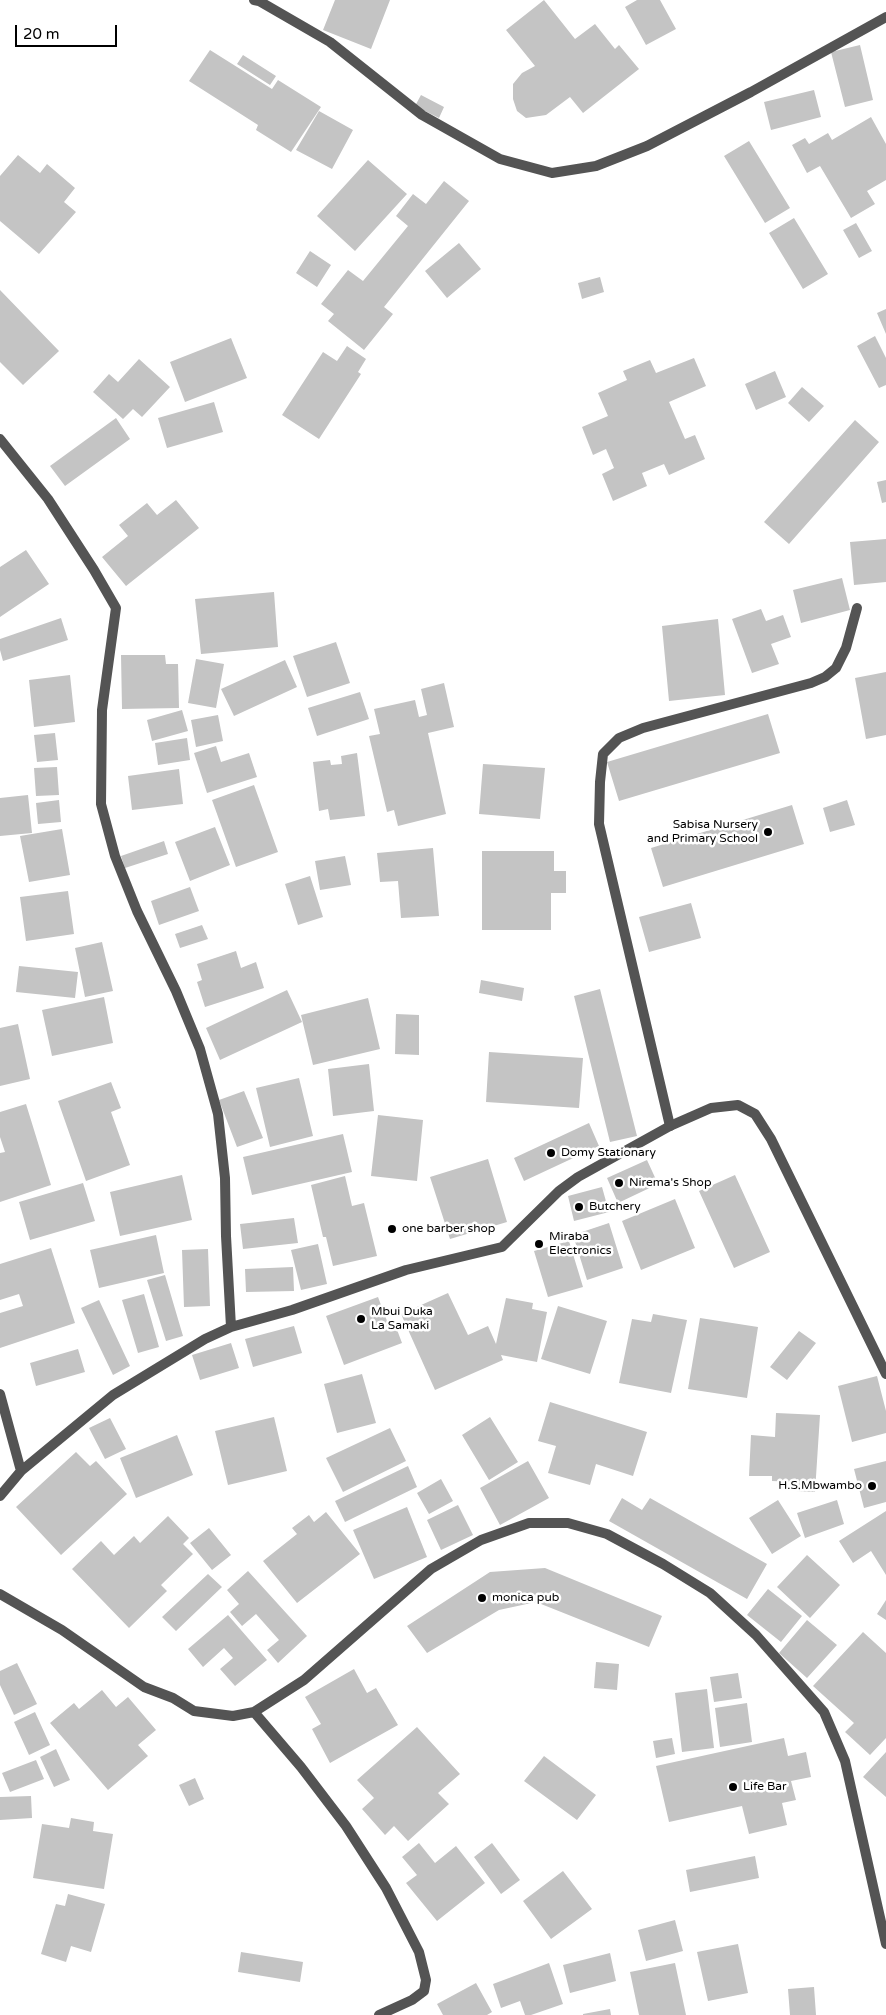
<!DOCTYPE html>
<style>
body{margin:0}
#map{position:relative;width:886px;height:2015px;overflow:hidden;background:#fff;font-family:"Varela Round",sans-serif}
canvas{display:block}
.scale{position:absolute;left:15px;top:25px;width:102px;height:22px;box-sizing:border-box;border:2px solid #000;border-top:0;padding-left:6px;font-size:15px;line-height:18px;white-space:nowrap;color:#000;-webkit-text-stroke:4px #fff;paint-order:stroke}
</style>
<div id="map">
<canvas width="886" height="2015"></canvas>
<div class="scale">20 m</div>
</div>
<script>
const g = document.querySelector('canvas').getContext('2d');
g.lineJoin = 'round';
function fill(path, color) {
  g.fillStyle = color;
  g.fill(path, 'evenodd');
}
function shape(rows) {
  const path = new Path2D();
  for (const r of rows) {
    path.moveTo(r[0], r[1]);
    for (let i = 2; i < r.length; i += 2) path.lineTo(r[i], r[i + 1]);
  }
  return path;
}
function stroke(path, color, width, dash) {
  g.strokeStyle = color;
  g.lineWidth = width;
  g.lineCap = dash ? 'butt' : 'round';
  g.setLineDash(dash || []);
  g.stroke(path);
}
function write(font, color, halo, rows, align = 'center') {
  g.font = font + ' "Varela Round",sans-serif';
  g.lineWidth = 5;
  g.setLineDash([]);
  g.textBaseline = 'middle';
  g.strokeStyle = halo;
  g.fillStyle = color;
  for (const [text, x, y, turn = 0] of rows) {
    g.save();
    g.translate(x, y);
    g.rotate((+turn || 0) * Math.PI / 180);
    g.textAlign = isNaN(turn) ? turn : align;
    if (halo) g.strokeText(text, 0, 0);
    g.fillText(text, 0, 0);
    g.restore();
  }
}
fill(shape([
 [335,0,390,0,371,49,323,30],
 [544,0,575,39,595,24,615,49,619,45,639,69,583,113,570,97,546,115,526,118,517,111,513,99,513,84,522,73,535,66,506,30],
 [637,0,660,0,676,29,646,45,625,7],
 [860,45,873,100,845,107,831,52],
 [210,50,272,89,278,80,321,107,291,152,256,130,258,125,189,81],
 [243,55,276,76,270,85,237,64],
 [814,90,821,117,771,130,764,102],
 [421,95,444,107,439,118,415,106],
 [319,111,353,130,332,169,296,150],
 [871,117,886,144,886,180,867,191,875,204,851,218,820,166,807,173,792,145,805,138,809,144,828,133,832,140],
 [749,141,790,208,765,223,724,156],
 [18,155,40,173,47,164,75,188,64,202,76,212,39,254,0,221,0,176],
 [368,160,407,194,355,251,317,216],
 [444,181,469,201,384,307,393,314,364,350,328,321,334,314,321,304,348,270,363,281,408,226,396,216,413,194,426,204],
 [794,218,828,274,803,289,769,233],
 [856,223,872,251,859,258,843,230],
 [459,243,481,269,447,298,425,271],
 [310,251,331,265,317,287,296,273],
 [600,277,604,292,582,299,578,283],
 [0,290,59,351,23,385,0,362],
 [886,309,886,334,877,313],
 [875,336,886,358,886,385,879,388,857,346],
 [231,338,247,378,185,402,170,362],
 [347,346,366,359,358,372,361,374,319,439,282,415,323,352,337,361],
 [694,358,706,386,669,402,685,439,695,435,705,459,669,475,664,464,642,473,647,486,613,501,602,474,614,468,606,449,593,455,582,427,608,416,598,393,627,380,623,371,650,360,656,373],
 [139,359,170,387,142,417,133,409,123,419,93,392,109,374,118,382],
 [775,371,786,397,756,410,745,384],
 [802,387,824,406,809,422,788,403],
 [214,402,223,432,167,448,158,418],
 [116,418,130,439,65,486,50,466],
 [855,420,879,442,789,544,764,522],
 [886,480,886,502,882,503,877,482],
 [176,500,199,528,126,586,102,557,128,536,119,525,147,503,157,515],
 [886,539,886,582,854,585,850,542],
 [26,550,49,584,0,617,0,567],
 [842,578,850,610,801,623,793,590],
 [274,592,278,647,201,654,195,599],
 [761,609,766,621,783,615,791,637,771,644,779,664,752,673,732,619],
 [61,618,68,640,3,661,0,650,0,639],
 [718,619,725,695,669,701,662,626],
 [336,642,350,683,307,697,293,656],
 [121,655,165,655,166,664,178,664,179,708,122,709],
 [196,659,224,664,216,708,188,703],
 [285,660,297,687,234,716,221,689],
 [886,672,886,735,866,739,855,678],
 [70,675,75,722,34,727,29,680],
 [444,683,454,727,428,733,446,814,398,826,394,810,387,812,369,736,380,734,374,709,415,700,419,717,427,715,421,689],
 [360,692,369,719,317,736,308,708],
 [182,710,188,731,152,741,147,720],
 [768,714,780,753,619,801,607,762],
 [218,715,223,741,196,747,191,720],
 [55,733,58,760,37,762,34,735],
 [187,738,190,760,158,765,155,743],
 [216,746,221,762,249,753,257,777,207,793,194,753],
 [357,753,365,816,330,820,328,809,319,811,313,762,330,760,331,765,342,764,341,756],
 [483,764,545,768,540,819,479,814],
 [57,767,59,795,36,796,34,768],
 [179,769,183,804,132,810,128,776],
 [254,785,278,852,236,867,212,800],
 [28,795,32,833,0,836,0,798],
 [59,800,61,822,38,824,36,803],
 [847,800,855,825,830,832,823,808],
 [792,805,804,844,663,887,651,848],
 [215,827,230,865,190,881,175,842],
 [62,829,70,875,29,882,20,836],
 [164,841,168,854,125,868,121,856],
 [433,848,439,916,401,918,398,881,380,882,377,853],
 [482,851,554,851,554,871,566,871,566,893,551,893,551,930,482,930],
 [345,856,351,885,320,890,315,861],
 [310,876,323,917,298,925,285,884],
 [190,887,199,911,159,925,151,901],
 [68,891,74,934,26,941,20,897],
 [691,903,701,938,649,952,639,917],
 [202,925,208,939,180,948,175,934],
 [102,942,113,991,85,997,75,948],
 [236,951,241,968,256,962,264,988,205,1007,197,982,202,980,197,964],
 [19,966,78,972,75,998,16,992],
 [481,980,524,988,522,1001,479,993],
 [600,989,637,1136,610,1142,574,996],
 [287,990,302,1022,220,1060,206,1028],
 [104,997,113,1043,52,1056,42,1010],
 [368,998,380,1049,313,1065,301,1015],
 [396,1014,419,1015,419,1055,395,1054],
 [18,1024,30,1079,0,1086,0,1028],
 [489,1052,583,1058,579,1108,486,1102],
 [369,1064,374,1111,333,1116,328,1069],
 [299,1078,313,1136,270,1147,256,1088],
 [111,1082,121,1108,111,1112,130,1165,86,1181,58,1101],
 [244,1091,263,1138,237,1147,219,1100],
 [26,1104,51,1185,0,1202,0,1153,5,1152,0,1137,0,1112],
 [378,1115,423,1120,417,1181,371,1176],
 [589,1123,599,1146,524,1181,514,1158],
 [343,1134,352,1172,252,1195,243,1157],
 [488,1159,507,1222,450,1239,430,1177],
 [647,1160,658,1184,618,1203,607,1178],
 [182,1175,192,1220,120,1236,110,1192],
 [735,1175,770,1252,734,1268,699,1191],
 [345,1176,352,1206,364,1203,377,1256,333,1266,326,1237,323,1237,311,1185],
 [83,1183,95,1221,30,1240,19,1202],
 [602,1187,609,1212,574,1221,568,1196],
 [675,1199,695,1248,641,1270,622,1221],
 [294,1218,298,1243,243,1249,240,1224],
 [609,1223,623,1268,587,1280,573,1235],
 [156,1235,164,1273,99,1288,90,1250],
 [569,1241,583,1287,548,1297,534,1251],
 [318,1244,327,1284,301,1290,291,1250],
 [51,1248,75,1323,0,1348,0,1313,23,1306,19,1294,0,1300,0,1264],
 [208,1249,210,1306,184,1307,182,1250],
 [293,1267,294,1291,246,1292,245,1269],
 [165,1275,183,1336,166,1341,147,1280],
 [448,1293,468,1335,488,1326,496,1344,506,1298,533,1303,532,1309,547,1312,537,1362,501,1355,503,1360,435,1390,401,1314],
 [144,1294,159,1347,138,1353,122,1300],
 [378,1297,387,1321,393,1319,402,1343,344,1365,326,1316],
 [99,1300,130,1366,113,1375,81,1308],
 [558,1306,607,1321,590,1374,541,1359],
 [653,1314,687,1320,671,1393,619,1383,632,1319,651,1322],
 [700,1318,758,1327,747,1398,688,1389],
 [294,1326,302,1353,253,1367,245,1339],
 [799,1331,816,1343,787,1380,770,1367],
 [231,1343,239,1368,200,1380,192,1355],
 [78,1349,85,1372,36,1386,30,1363],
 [362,1374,376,1423,337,1433,324,1384],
 [877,1376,886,1411,886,1433,852,1442,838,1386],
 [550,1402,647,1432,633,1476,596,1464,590,1485,548,1473,556,1446,538,1441],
 [776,1413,820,1415,815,1492,796,1491,796,1482,772,1481,772,1476,749,1476,751,1435,775,1437],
 [274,1417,287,1471,228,1485,215,1431],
 [490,1417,518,1462,489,1480,462,1435],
 [110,1418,126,1449,105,1459,89,1428],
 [390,1428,406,1461,343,1492,326,1458],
 [177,1435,193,1475,136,1498,120,1458],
 [76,1452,90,1466,96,1461,127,1494,61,1555,16,1507],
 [528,1461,549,1498,500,1525,480,1488],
 [886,1461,886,1502,864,1508,854,1469],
 [408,1466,417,1487,345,1522,335,1501],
 [441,1479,453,1501,429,1514,417,1493],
 [622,1498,642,1510,650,1498,767,1564,747,1599,609,1521],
 [778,1500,801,1536,772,1554,749,1518],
 [837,1500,844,1524,805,1538,797,1513],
 [458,1505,473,1535,441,1550,427,1520],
 [407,1507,427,1557,374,1579,353,1530],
 [886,1511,886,1575,871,1551,853,1563,839,1541],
 [326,1512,360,1554,297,1603,263,1561,297,1534,292,1528,309,1515,314,1522],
 [168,1516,189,1538,183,1544,193,1554,161,1585,167,1591,129,1628,72,1569,101,1541,114,1555,134,1536,140,1543],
 [209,1528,231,1555,212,1570,190,1543],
 [807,1555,840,1585,810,1618,777,1587],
 [545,1568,662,1616,649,1647,536,1602,499,1610,427,1653,407,1626,490,1572],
 [248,1571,307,1636,278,1663,267,1650,279,1640,256,1614,242,1626,230,1612,239,1604,227,1590],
 [208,1574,222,1587,176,1631,162,1617],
 [768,1589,802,1616,781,1642,747,1615],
 [886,1600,886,1620,877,1614],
 [228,1615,267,1660,235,1686,220,1669,233,1658,224,1648,203,1667,188,1649],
 [807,1620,837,1645,807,1678,779,1653],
 [863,1632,886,1653,886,1738,870,1755,845,1732,854,1723,813,1686],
 [596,1662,619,1664,617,1690,594,1688],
 [17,1663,37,1704,14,1715,0,1685,0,1671],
 [354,1669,367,1693,376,1688,398,1725,330,1763,312,1729,321,1724,305,1697],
 [738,1673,742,1698,714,1702,710,1677],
 [707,1689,714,1748,682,1752,675,1693],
 [102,1690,116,1707,128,1697,156,1730,138,1745,148,1756,108,1790,50,1723,74,1703,79,1709],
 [747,1703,752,1742,720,1747,715,1708],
 [35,1712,50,1745,29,1755,14,1722],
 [417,1727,460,1774,438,1793,449,1804,408,1841,394,1826,385,1835,362,1809,374,1798,357,1780],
 [672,1738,675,1754,656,1758,653,1741],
 [784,1738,788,1756,806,1752,811,1777,791,1781,796,1800,782,1803,787,1825,749,1834,742,1806,669,1822,656,1766],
 [56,1749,70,1780,54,1787,40,1757],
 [886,1752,886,1797,863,1777],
 [544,1756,596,1795,577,1820,524,1781],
 [36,1760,44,1779,10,1792,2,1773],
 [195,1778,204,1799,189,1806,179,1785],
 [31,1796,32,1818,0,1820,0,1797],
 [71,1818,94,1822,93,1831,113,1834,104,1889,33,1878,42,1824,69,1828],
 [419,1843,435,1863,456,1846,485,1883,437,1921,406,1883,417,1875,402,1857],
 [492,1843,520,1880,501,1894,474,1857],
 [755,1856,759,1878,690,1892,686,1870],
 [563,1871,592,1909,551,1939,523,1901],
 [68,1894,105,1904,91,1952,71,1946,66,1962,41,1954,56,1904,65,1906],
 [675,1920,683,1951,646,1961,638,1930],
 [738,1944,748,1993,708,2001,697,1952],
 [241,1952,303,1962,300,1982,238,1972],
 [610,1953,616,1981,570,1993,563,1965],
 [549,1963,563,2004,531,2015,525,2015,520,2001,501,2008,493,1984],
 [675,1963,686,2015,639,2015,630,1972],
 [476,1983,492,2012,487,2015,443,2015,437,2004],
 [814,1987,816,2015,790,2015,788,1989],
 [610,2009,611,2015,583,2015,583,2014]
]), '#c4c4c4');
stroke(shape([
 [670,1126,599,824,600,782,603,754,619,738,643,728,811,683,825,677,836,668,846,648,857,608]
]), '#545454', 10);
stroke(shape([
 [254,0,259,1,330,42,422,115,500,159,552,173,596,166,647,146,751,92,886,17],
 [0,439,48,499,94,570,116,608,102,710,101,804,115,856,137,911,176,991,200,1049,218,1114,225,1178,226,1236,231,1327],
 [0,1394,21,1471],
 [0,1496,21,1471,113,1395,205,1339,231,1327,292,1310,406,1270,502,1247,559,1191,578,1177,670,1126,711,1108,738,1105,755,1114,771,1139,886,1374],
 [0,1594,62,1630,144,1687,173,1698,194,1711,233,1716,254,1712,304,1680,431,1569,481,1540,529,1523,568,1523,607,1534,663,1564,710,1593,756,1635,824,1712,845,1761,886,1944],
 [254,1712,301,1767,346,1826,386,1888,419,1952,426,1980,424,1991,412,2000,379,2015]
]), '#545454', 10);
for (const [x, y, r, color] of [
 [768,832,5,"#000"],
 [551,1153,5,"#000"],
 [619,1183,5,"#000"],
 [579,1207,5,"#000"],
 [392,1229,5,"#000"],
 [539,1244,5,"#000"],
 [361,1319,5,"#000"],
 [872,1486,5,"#000"],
 [482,1598,5,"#000"],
 [733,1787,5,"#000"]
]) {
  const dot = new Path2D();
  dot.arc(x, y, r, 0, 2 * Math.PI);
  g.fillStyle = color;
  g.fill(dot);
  stroke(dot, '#fff', 2);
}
write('12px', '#000', '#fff', [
 ["Sabisa Nursery",758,825,"right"],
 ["and Primary School",758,839,"right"],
 ["Domy Stationary",561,1153],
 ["Nirema's Shop",629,1183],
 ["Butchery",589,1207],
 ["one barber shop",402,1229],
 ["Miraba",549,1237],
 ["Electronics",549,1251],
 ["Mbui Duka",371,1312],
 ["La Samaki",371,1326],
 ["H.S.Mbwambo",862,1486,"right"],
 ["monica pub",492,1598],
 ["Life Bar",743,1787]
], 'left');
</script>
